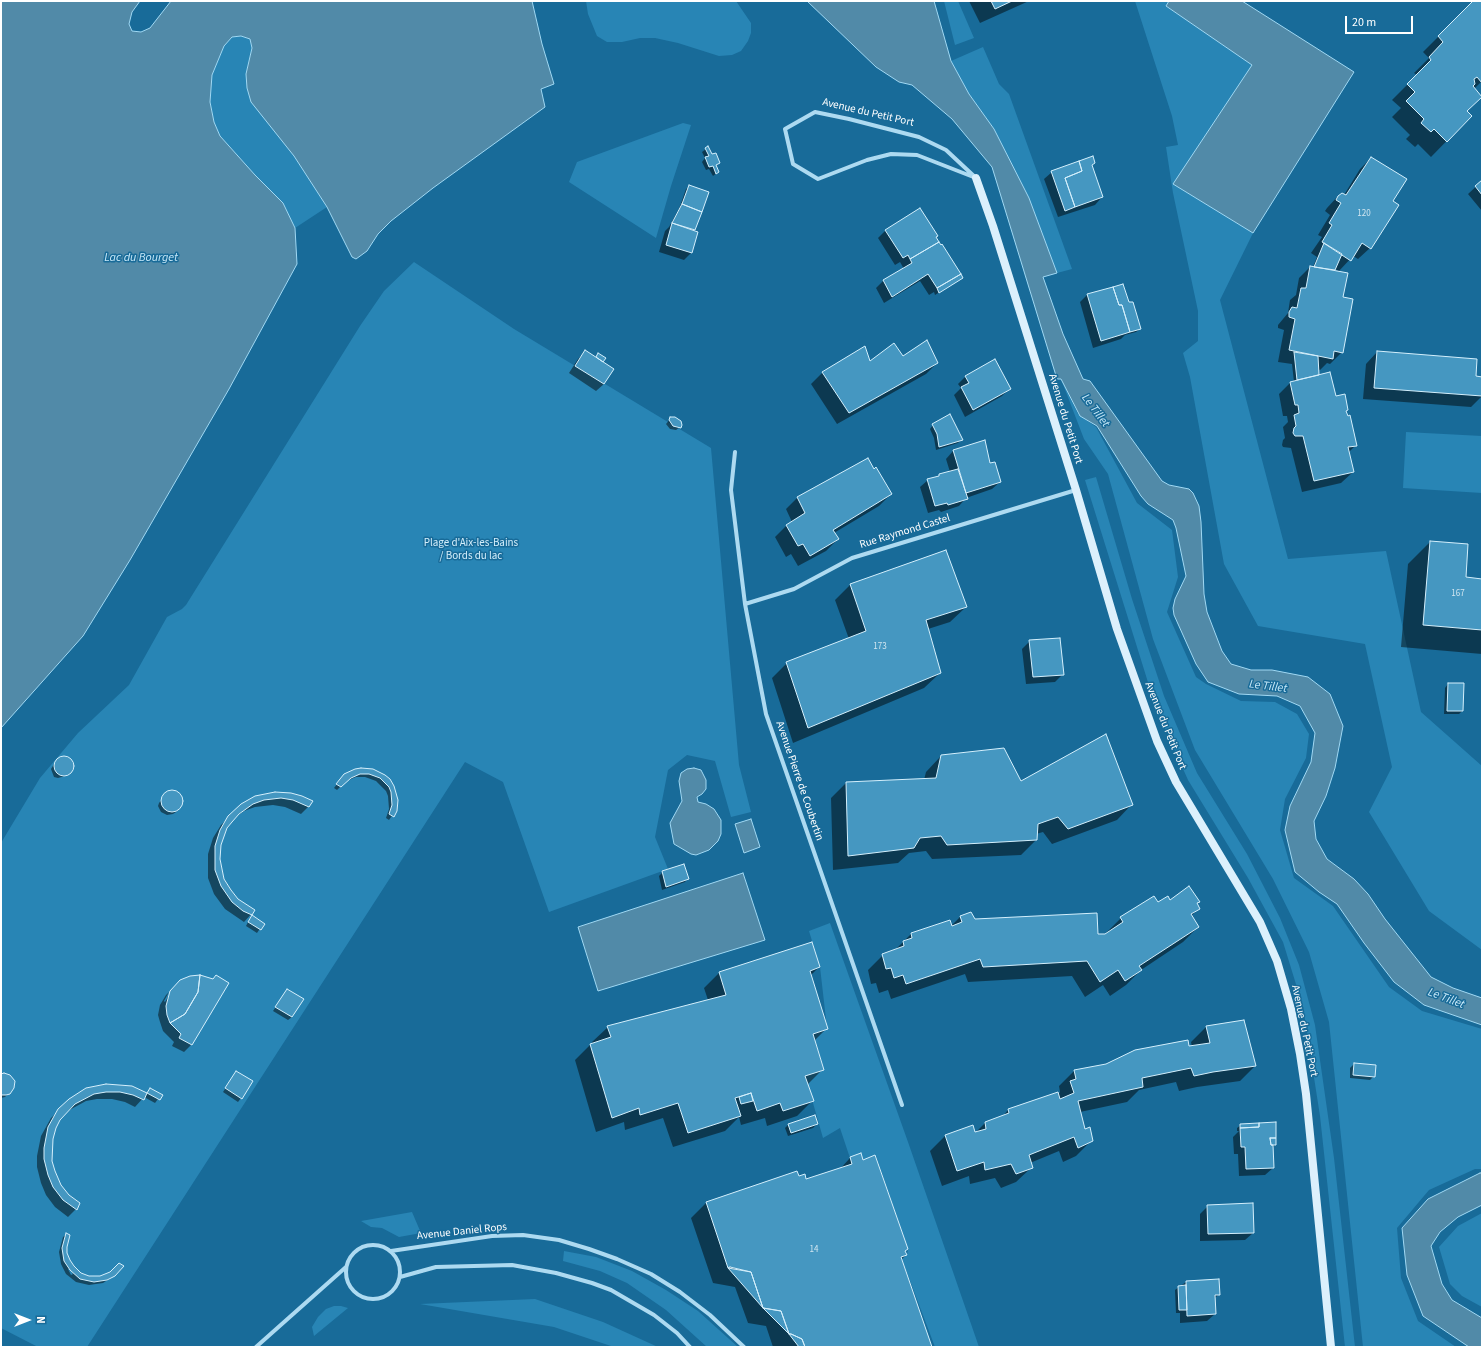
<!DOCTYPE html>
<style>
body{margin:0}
#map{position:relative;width:1483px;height:1348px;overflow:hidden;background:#186b99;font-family:"Source Sans 3",sans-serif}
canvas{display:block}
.frame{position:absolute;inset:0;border:2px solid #fff;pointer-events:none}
.north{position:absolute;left:8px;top:1300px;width:40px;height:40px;-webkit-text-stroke:3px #186b99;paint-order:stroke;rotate:90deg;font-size:11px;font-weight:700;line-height:16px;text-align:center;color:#fff}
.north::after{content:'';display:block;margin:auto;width:14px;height:18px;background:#fff;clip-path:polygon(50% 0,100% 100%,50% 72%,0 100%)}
.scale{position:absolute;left:1345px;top:16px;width:68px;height:18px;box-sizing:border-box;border:2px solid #fff;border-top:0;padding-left:5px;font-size:12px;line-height:14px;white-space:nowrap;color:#fff;-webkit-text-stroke:3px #186b99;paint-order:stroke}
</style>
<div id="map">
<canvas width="1483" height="1348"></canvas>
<div class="frame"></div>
<div class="north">N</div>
<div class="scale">20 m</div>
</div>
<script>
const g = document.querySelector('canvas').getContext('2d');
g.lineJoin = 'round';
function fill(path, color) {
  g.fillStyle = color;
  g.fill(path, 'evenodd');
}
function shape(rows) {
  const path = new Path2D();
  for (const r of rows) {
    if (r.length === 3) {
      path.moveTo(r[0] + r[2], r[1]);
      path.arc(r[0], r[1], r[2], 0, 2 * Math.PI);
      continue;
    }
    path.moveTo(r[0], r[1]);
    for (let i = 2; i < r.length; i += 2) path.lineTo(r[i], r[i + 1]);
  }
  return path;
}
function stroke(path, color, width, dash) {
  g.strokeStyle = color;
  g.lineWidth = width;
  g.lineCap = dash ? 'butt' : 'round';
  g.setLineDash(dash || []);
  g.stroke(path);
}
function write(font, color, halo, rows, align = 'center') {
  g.font = font + ' "Source Sans 3",sans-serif';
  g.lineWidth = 3;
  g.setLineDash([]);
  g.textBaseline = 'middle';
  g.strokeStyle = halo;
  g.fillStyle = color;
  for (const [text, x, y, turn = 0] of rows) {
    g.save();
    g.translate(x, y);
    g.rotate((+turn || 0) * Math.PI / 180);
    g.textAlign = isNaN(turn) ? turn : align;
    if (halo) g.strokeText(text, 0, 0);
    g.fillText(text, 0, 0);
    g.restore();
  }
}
fill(shape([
 [586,1,736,1,751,23,751,33,748,41,741,51,732,55,719,56,678,43,655,38,640,38,622,42,607,42,597,36,588,14],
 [944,1,958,1,974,38,955,45],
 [1135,1,1169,1,1166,6,1252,65,1173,184,1253,233,1220,300,1288,559,1386,551,1421,712,1482,766,1482,950,1429,911,1369,812,1392,767,1365,644,1258,626,1224,564,1190,377,1183,353,1198,341,1198,311,1173,193,1166,147,1178,145,1172,116],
 [241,36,250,39,252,47,246,74,247,88,294,156,327,207,295,228,283,203,255,175,220,136,214,122,210,102,212,75,224,46,232,37],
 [983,47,999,84,1009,94,1072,269,1057,273,1029,198,994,129,969,94,951,61],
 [683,123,691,125,671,186,656,238,569,182,577,162],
 [414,262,514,329,711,448,739,765,751,812,731,817,715,761,687,755,668,770,655,837,668,869,549,912,503,782,465,762,87,1347,38,1347,1,1328,1,843,40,778,78,733,129,685,167,617,182,609,186,605,360,326,384,291],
 [1061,379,1078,414,1096,427,1137,503,1172,530,1178,577,1167,612,1196,677,1206,684,1241,701,1275,702,1297,714,1309,734,1306,758,1285,799,1280,830,1294,878,1333,906,1389,987,1422,1011,1482,1029,1482,1169,1475,1169,1429,1190,1397,1228,1401,1278,1418,1321,1456,1347,1363,1347,1329,1022,1309,952,1273,879,1195,750,1153,639,1108,474,1084,439],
 [1406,432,1482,436,1482,493,1403,488],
 [1096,477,1132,599,1164,696,1197,773,1247,854,1280,918,1299,965,1315,1025,1334,1158,1355,1347,1345,1347,1320,1116,1303,1007,1283,942,1248,878,1188,780,1156,708,1085,480],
 [830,923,908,1142,979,1347,935,1347,901,1257,907,1255,908,1249,876,1156,863,1160,861,1154,852,1164,840,1128,823,1138,805,1075,824,1069,813,1033,827,1028,820,967,809,931],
 [412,1212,421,1233,399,1237,382,1228,371,1227,361,1221],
 [1482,1213,1482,1307,1462,1296,1450,1284,1439,1247,1458,1226],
 [564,1251,596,1257,632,1271,666,1290,698,1311,738,1347,707,1347,666,1310,627,1283,600,1271,563,1261],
 [535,1299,603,1322,658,1347,614,1347,554,1327,420,1304],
 [334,1306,341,1306,348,1308,314,1336,312,1327,318,1317,326,1309]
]), '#2885b5');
const water = shape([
 [1,1,140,1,132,12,129,24,132,31,141,32,150,28,171,1,532,1,542,44,554,84,541,89,545,107,433,188,391,221,378,234,367,251,356,259,352,257,327,207,294,156,251,102,247,88,246,74,252,48,250,39,241,36,232,37,224,46,212,75,210,102,214,122,220,136,255,175,283,203,295,228,297,264,229,389,130,560,83,636,1,728,1,1],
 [807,1,934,1,951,61,969,94,994,129,1029,198,1057,273,1043,277,1063,334,1083,379,1090,381,1162,481,1169,485,1189,489,1193,493,1199,506,1201,522,1204,594,1207,612,1222,651,1231,664,1251,670,1272,670,1308,677,1330,694,1343,726,1335,768,1326,796,1314,821,1316,839,1327,859,1354,879,1368,894,1385,919,1431,977,1453,988,1482,998,1482,1025,1424,1005,1394,982,1364,943,1337,904,1319,892,1295,872,1285,830,1290,806,1311,762,1315,733,1300,706,1277,696,1239,694,1208,682,1196,664,1174,615,1173,608,1175,599,1186,576,1176,528,1173,520,1148,504,1141,496,1097,426,1080,416,1061,379,1057,379,992,167,952,119,912,85,899,82,876,67,807,1],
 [1169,1,1242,1,1354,72,1253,233,1173,184,1252,65,1166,6,1169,1],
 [694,768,701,770,706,780,706,789,702,794,697,797,698,802,706,804,714,809,721,820,721,834,718,841,709,850,696,855,691,854,674,844,670,823,682,801,679,781,681,773,687,769,694,768],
 [751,819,760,847,744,853,735,824,751,819],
 [743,873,765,940,598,991,578,927,743,873],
 [1480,1173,1482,1173,1482,1205,1458,1217,1440,1232,1431,1246,1442,1284,1452,1300,1482,1318,1482,1347,1469,1347,1423,1316,1407,1275,1402,1228,1428,1199,1480,1173]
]);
fill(water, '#518aa8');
stroke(water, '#a0d8f3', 1);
fill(shape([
 [969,1,1029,1,980,23],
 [1474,1,1482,1,1482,81,1474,89,1466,111,1471,116,1431,157,1418,144,1415,147,1406,139,1410,135,1392,117,1401,108,1392,100,1417,75,1414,73,1429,58,1423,52],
 [706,149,719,163,716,166,718,172,713,176,709,169,706,170,702,162,705,158,702,152],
 [1371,158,1392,201,1370,248,1358,259,1353,256,1339,271,1335,269,1333,271,1342,298,1342,352,1330,364,1327,363,1320,370,1318,369,1318,376,1345,411,1356,445,1348,453,1353,472,1341,483,1302,492,1291,448,1283,447,1282,445,1283,440,1285,438,1283,427,1288,422,1287,416,1283,416,1279,394,1290,383,1294,382,1292,364,1278,362,1284,330,1278,328,1278,325,1288,313,1290,300,1296,295,1299,278,1310,267,1313,267,1317,257,1311,253,1322,237,1318,235,1330,215,1325,211,1327,208,1338,196,1344,195,1360,169],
 [1094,163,1091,166,1102,197,1095,205,1058,217,1044,179,1052,172],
 [1482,181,1482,211,1468,194],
 [690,186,694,229,693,231,692,252,684,260,659,252,665,231,669,227,679,209,686,189],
 [886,230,935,237,962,278,935,295,934,292,929,295,920,281,884,303,876,288,883,281,904,269,900,262,895,265,878,238],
 [1087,295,1128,303,1140,329,1136,332,1125,335,1121,339,1093,348,1080,302],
 [585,352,595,358,599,354,604,384,596,391,569,373,578,359],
 [1377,352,1482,378,1482,396,1471,407,1363,399,1366,364],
 [902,357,937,363,926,374,837,424,811,384,823,372,869,362],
 [966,376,1010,388,1002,396,965,417,954,395,961,388,958,384],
 [671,418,680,427,676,430,670,429,666,424],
 [933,425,962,439,958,443,936,450,934,438,930,429],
 [953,451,989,464,1000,482,992,489,966,498,959,506,941,512,939,510,928,513,920,487,928,480,950,472,946,459],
 [868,460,891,494,879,506,834,533,838,539,826,551,798,566,791,554,786,557,775,537,786,526,792,522,786,509,797,498],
 [1430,542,1465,578,1482,580,1482,654,1401,647,1408,564],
 [850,585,966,607,950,622,928,629,940,673,924,688,793,743,772,678,787,663,849,639,835,600],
 [1030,641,1063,674,1055,682,1026,684,1022,649],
 [1448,684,1462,711,1459,714,1444,714,1445,688],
 [941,756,1020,782,1132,804,1117,820,1052,844,1043,832,1036,834,1036,840,1021,855,932,859,926,851,909,853,898,863,833,870,831,798,846,783,924,780,926,772],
 [64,757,68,758,71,761,72,769,65,776,58,778,54,777,51,769,56,761],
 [355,770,385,776,397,800,396,810,389,820,386,818,389,809,388,796,386,791,376,781,365,777,356,777,346,781,337,790,334,788,341,779],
 [172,791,178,793,182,802,180,808,176,812,173,814,167,815,161,812,158,806,159,803,166,794],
 [275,793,309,806,301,814,285,807,273,805,255,807,244,811,234,818,227,828,220,845,219,859,224,879,237,899,254,911,244,922,225,909,214,894,208,878,208,854,213,838,221,825,242,805],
 [663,872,688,878,685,882,662,890,659,876],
 [1170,901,1196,904,1198,909,1191,916,1198,927,1183,942,1141,970,1126,985,1110,996,1103,985,1085,997,1072,976,968,982,965,974,891,999,888,990,879,993,876,983,871,984,868,970,883,955,896,949,911,934,951,926,960,917,971,914,974,920,1097,935,1107,935,1106,933,1121,918,1158,903],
 [251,916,263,924,257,933,246,926],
 [819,967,810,976,827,1028,814,1041,823,1069,807,1085,812,1101,797,1116,767,1126,765,1118,741,1125,739,1117,725,1131,673,1147,663,1118,625,1130,624,1122,596,1132,575,1060,590,1045,593,1044,592,1042,608,1027,708,1000,704,988,719,973],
 [228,983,191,1045,184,1052,172,1046,174,1042,163,1031,160,1022,158,1015,160,1005,166,995,169,992,164,1001,165,1002,174,987],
 [287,990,292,1017,288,1020,273,1011],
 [1243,1021,1255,1066,1240,1081,1197,1087,1179,1091,1176,1082,1139,1090,1127,1102,1080,1112,1084,1130,1092,1140,1076,1156,1063,1162,1059,1151,1030,1163,1032,1167,1016,1182,1001,1188,995,1178,970,1184,969,1176,942,1186,930,1151,945,1136,972,1126,975,1133,985,1123,1002,1117,1008,1110,1058,1093,1058,1095,1060,1092,1059,1086,1074,1071,1192,1047,1191,1042,1206,1027],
 [1354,1064,1374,1076,1370,1080,1350,1078,1350,1068],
 [236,1072,241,1098,238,1102,223,1092],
 [1,1075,9,1093,5,1097,1,1098],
 [87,1089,146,1094,150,1090,161,1095,155,1103,144,1097,135,1107,125,1102,112,1099,97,1099,86,1101,64,1113,55,1127,52,1139,51,1161,60,1186,71,1197,79,1204,76,1209,68,1217,55,1207,46,1195,41,1183,37,1167,37,1156,41,1136,51,1118,70,1100],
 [789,1124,817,1124,813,1128,788,1136,785,1128],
 [1241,1125,1275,1145,1272,1148,1273,1168,1265,1175,1239,1176,1238,1154,1234,1154,1233,1137,1239,1131,1237,1131,1237,1128],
 [861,1155,906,1255,901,1260,931,1347,773,1347,766,1326,748,1323,735,1287,713,1283,691,1218,706,1203,796,1172,798,1178,806,1181,840,1169,850,1158],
 [1208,1206,1253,1233,1245,1240,1200,1241,1200,1214],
 [67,1234,66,1253,69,1260,81,1274,88,1277,115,1275,103,1283,89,1285,76,1282,66,1274,61,1264,59,1252,63,1237],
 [68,1269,70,1269,73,1274,71,1275],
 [1186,1282,1219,1294,1214,1299,1215,1314,1207,1321,1180,1323,1180,1313,1176,1313,1175,1290]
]), '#0007');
const building = shape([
 [991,1,1012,1,995,9,991,1],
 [1473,1,1482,1,1482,83,1477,77,1474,79,1475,84,1473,86,1482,97,1467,111,1472,116,1447,142,1434,129,1431,132,1421,123,1424,119,1406,101,1415,92,1407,84,1431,60,1429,57,1443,42,1438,36,1473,1],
 [708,146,712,154,716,153,720,163,716,165,719,172,716,174,713,166,709,167,705,157,709,156,705,148,708,146],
 [1093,156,1095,163,1092,165,1103,197,1075,207,1065,178,1082,171,1079,161,1093,156],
 [1371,157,1407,179,1393,201,1399,205,1371,249,1362,243,1351,261,1322,242,1332,225,1329,223,1341,203,1336,200,1338,196,1342,193,1346,195,1371,157],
 [1079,161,1082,171,1065,178,1075,207,1065,211,1051,171,1079,161],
 [1482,180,1482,195,1475,186,1482,180],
 [689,185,709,192,702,212,682,204,689,185],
 [682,204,702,212,695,230,672,223,682,204],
 [920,208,938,236,936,237,939,242,910,259,908,255,903,258,885,230,920,208],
 [672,223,698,232,692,253,666,245,672,223],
 [939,242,941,245,942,244,961,274,937,288,928,274,892,297,883,280,912,263,910,259,939,242],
 [1324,243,1342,254,1335,270,1314,267,1324,243],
 [1310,266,1348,273,1343,297,1353,299,1343,353,1334,351,1333,359,1289,350,1295,319,1289,317,1289,312,1292,307,1297,308,1301,288,1306,288,1310,266],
 [961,274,963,278,939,293,937,288,961,274],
 [1123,284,1129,302,1133,302,1141,329,1130,332,1122,305,1119,305,1113,287,1123,284],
 [1113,287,1119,305,1122,305,1130,332,1101,341,1087,294,1113,287],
 [927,340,938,363,849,413,822,372,865,346,870,361,894,343,903,356,927,340],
 [585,350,614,369,604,384,575,366,585,350],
 [1377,351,1477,359,1476,376,1482,377,1482,396,1374,388,1377,351],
 [1294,352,1318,356,1319,375,1297,380,1294,352],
 [598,353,606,358,603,362,596,357,598,353],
 [995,359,1011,389,973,410,961,387,969,383,965,376,995,359],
 [1330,372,1336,396,1345,394,1348,410,1346,411,1348,416,1350,415,1357,446,1348,447,1354,472,1314,481,1303,436,1295,436,1293,433,1294,428,1296,426,1294,415,1299,413,1298,405,1295,405,1290,382,1330,372],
 [950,414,963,440,939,447,937,434,932,424,950,414],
 [670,417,675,417,681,421,682,425,681,428,673,426,669,420,670,417],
 [985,440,990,463,995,462,1001,482,966,493,953,450,985,440],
 [868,458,874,469,876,467,892,494,833,530,839,539,810,556,803,544,798,546,786,525,805,513,797,497,868,458],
 [958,469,968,499,948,505,947,503,935,506,927,479,939,476,939,474,958,469],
 [1430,541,1468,544,1466,577,1482,579,1482,630,1423,625,1430,541],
 [946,550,967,607,926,620,941,673,808,728,786,662,866,631,850,584,946,550],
 [1060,638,1064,675,1033,677,1029,640,1060,638],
 [1448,683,1464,683,1463,711,1447,711,1448,683],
 [1106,734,1133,805,1068,829,1058,817,1038,824,1037,840,947,845,941,836,920,838,914,848,848,856,846,782,936,778,941,755,1004,748,1021,781,1106,734],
 [64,766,10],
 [361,768,373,769,385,775,390,779,394,786,398,800,397,811,394,817,389,814,392,805,391,792,389,787,380,778,369,774,360,774,351,778,341,787,336,784,344,774,355,769,361,768],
 [172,801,11],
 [275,792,291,793,302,796,313,801,309,807,293,800,281,798,264,800,253,804,239,814,232,822,227,828,221,845,220,859,224,879,231,890,238,899,255,910,252,915,243,911,232,902,221,886,215,870,215,846,220,830,228,816,241,804,255,796,275,792],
 [684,864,689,879,666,887,662,871,684,864],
 [1189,886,1200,902,1197,903,1200,909,1191,914,1199,927,1139,966,1142,970,1125,981,1118,970,1100,982,1087,961,983,967,980,959,906,984,903,975,894,978,891,968,886,969,882,954,904,946,903,941,912,938,911,933,950,920,952,926,962,922,960,916,971,912,975,919,1097,913,1098,934,1105,934,1123,922,1120,917,1154,896,1158,902,1168,896,1170,900,1189,886],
 [252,915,265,924,261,930,248,922,252,915],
 [812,942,820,967,810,971,828,1029,813,1034,824,1070,805,1076,814,1101,783,1111,780,1103,757,1111,751,1093,735,1098,741,1116,688,1133,678,1103,640,1115,639,1108,612,1118,590,1044,611,1037,607,1026,726,995,719,972,812,942],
 [200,975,198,992,185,1014,170,1023,167,1015,166,1006,170,991,180,980,190,976,200,975],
 [200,975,213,979,216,975,229,983,192,1045,179,1038,181,1034,170,1023,185,1014,198,992,200,975],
 [287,989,304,999,292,1017,275,1007,287,989],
 [1244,1020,1256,1066,1213,1072,1194,1076,1191,1068,1142,1078,1143,1087,1078,1101,1085,1129,1090,1127,1093,1141,1078,1148,1074,1137,1029,1155,1033,1168,1016,1174,1011,1164,985,1170,984,1162,957,1171,945,1135,973,1125,975,1132,986,1129,985,1122,1009,1113,1008,1109,1058,1092,1060,1099,1074,1093,1070,1081,1076,1079,1074,1070,1106,1064,1135,1050,1188,1040,1189,1046,1210,1043,1206,1026,1244,1020],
 [1354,1063,1376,1065,1375,1077,1353,1075,1354,1063],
 [236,1071,253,1081,242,1099,225,1088,236,1071],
 [4,1073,10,1075,15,1081,14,1088,10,1094,6,1095,1,1095,1,1074,4,1073],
 [106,1084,132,1086,147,1093,144,1100,133,1095,120,1092,106,1092,94,1094,75,1104,60,1120,56,1128,53,1139,52,1161,55,1171,61,1185,69,1195,80,1203,77,1210,63,1200,53,1187,48,1175,44,1159,44,1148,48,1127,58,1109,69,1099,86,1088,106,1084],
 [150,1088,163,1095,160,1100,147,1093,150,1088],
 [751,1093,753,1101,741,1104,739,1097,751,1093],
 [815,1115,818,1124,791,1133,788,1124,815,1115],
 [1276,1122,1276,1138,1270,1138,1271,1145,1273,1145,1274,1168,1246,1169,1245,1147,1241,1147,1240,1128,1259,1127,1259,1123,1276,1122],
 [1259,1123,1259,1127,1240,1128,1240,1124,1259,1123],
 [1270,1138,1276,1138,1276,1145,1271,1145,1270,1138],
 [861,1153,863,1160,875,1155,908,1249,905,1251,907,1255,901,1257,932,1347,805,1347,802,1339,791,1334,789,1334,781,1311,763,1308,751,1272,728,1268,706,1202,797,1171,799,1176,805,1174,806,1179,852,1164,850,1157,861,1153],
 [1253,1203,1254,1233,1208,1234,1207,1205,1253,1203],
 [66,1233,70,1235,67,1247,67,1253,70,1260,74,1266,81,1273,89,1276,100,1276,110,1272,119,1263,124,1266,115,1276,107,1280,94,1282,80,1279,70,1270,64,1261,62,1248,66,1233],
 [730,1267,751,1272,763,1308,728,1268,730,1267],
 [1219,1279,1220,1295,1215,1295,1216,1314,1187,1316,1186,1281,1219,1279],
 [1186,1285,1187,1310,1179,1310,1178,1286,1186,1285],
 [763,1308,781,1311,789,1334,763,1308],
 [789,1334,791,1334,802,1339,805,1347,799,1347,789,1334]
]);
fill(building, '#4597c1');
stroke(building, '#d4effc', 1);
stroke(shape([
 [815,112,849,119,919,137,946,150,976,178,917,155,891,154,867,160,818,179,793,164,785,129,815,112],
 [735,452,731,490,745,604,766,714,902,1105],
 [745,604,794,589,852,558,1076,490],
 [373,1272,27],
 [391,1251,492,1236,523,1235,559,1240,589,1249,617,1259,651,1274,680,1292,710,1315,744,1347],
 [400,1277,436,1267,512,1265,556,1273,592,1283,611,1290,654,1315,677,1333,690,1347],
 [256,1347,346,1267]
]), '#addaf1', 4);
stroke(shape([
 [976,178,993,226,1076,490,1117,629,1157,741,1176,782,1260,922,1277,961,1291,1009,1300,1054,1306,1094,1331,1347]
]), '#dcf0fc', 8);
write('9px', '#d0e5f0', null, [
 ["120",1364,214],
 ["167",1458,594],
 ["173",880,647],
 ["14",814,1250]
]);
write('11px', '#fff', '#186b99', [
 ["Avenue du Petit Port",868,113,13],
 ["Avenue du Petit Port",1065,419,73],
 ["Rue Raymond Castel",905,532,-17],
 ["Avenue du Petit Port",1165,726,68],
 ["Avenue Pierre de Coubertin",799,781,71],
 ["Avenue du Petit Port",1304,1031,78],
 ["Avenue Daniel Rops",462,1232,-6]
]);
write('11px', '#d4effc', '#186b99', [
 ["Plage d'Aix-les-Bains",471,544],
 ["/ Bords du lac",471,557]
]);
write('italic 12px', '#c8e9f9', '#186b99', [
 ["Lac du Bourget",141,258],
 ["Le Tillet",1095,411,53],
 ["Le Tillet",1268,687,7],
 ["Le Tillet",1446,999,21]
]);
</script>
